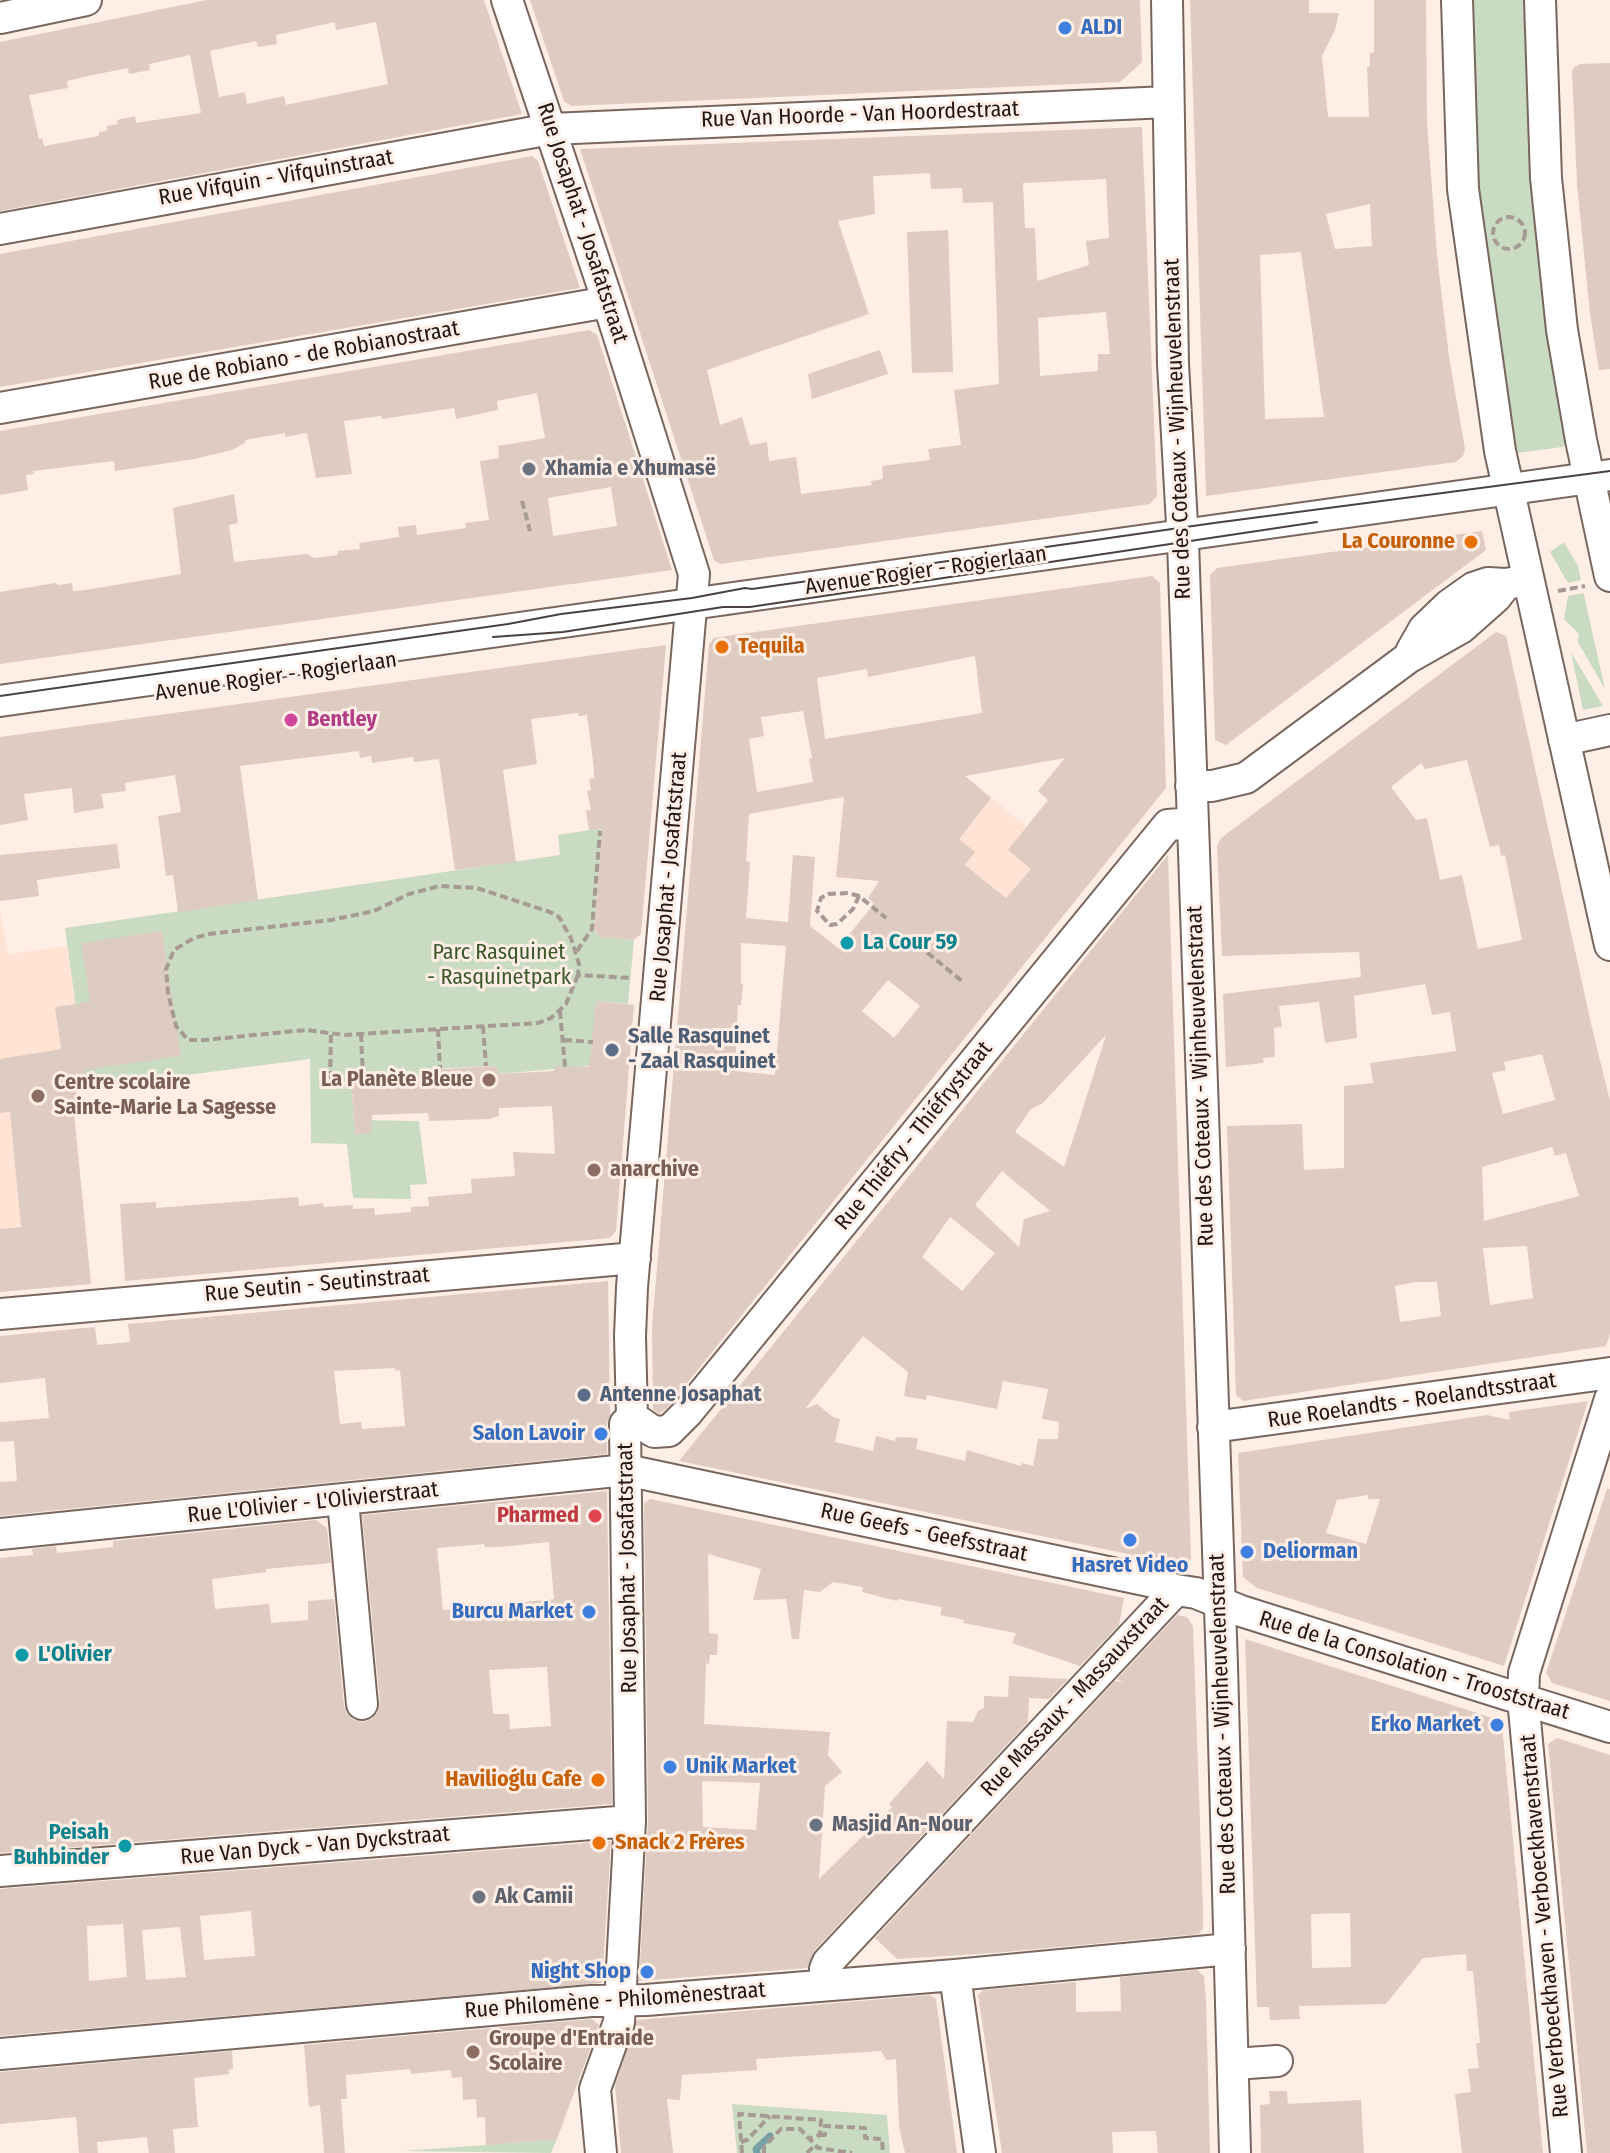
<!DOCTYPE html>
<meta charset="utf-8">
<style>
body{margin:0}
canvas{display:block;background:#feeee6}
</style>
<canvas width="1610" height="2153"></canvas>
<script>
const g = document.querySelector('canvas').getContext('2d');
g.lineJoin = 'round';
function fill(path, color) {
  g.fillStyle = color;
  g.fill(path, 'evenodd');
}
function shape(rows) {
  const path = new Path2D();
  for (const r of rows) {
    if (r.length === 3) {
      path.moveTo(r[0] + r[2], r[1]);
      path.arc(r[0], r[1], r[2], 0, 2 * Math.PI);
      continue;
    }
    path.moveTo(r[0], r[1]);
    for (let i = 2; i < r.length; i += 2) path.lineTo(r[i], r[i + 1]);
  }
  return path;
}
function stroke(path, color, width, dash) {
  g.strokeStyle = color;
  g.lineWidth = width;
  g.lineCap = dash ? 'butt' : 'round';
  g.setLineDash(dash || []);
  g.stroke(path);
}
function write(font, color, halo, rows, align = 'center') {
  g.font = font + ' "Fira Sans Condensed",sans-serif';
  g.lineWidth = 6;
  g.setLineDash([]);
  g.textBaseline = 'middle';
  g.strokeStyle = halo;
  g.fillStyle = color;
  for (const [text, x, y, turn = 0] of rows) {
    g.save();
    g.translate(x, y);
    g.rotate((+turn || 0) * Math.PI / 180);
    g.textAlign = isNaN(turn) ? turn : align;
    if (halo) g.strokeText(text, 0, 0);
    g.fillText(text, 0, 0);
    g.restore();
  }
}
fill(shape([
 [965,776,1053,848,1042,941,887,790],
 [0,909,8,954,67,946,87,1088,76,1090,74,1118,90,1284,0,1292]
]), '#ffe4d5');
fill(shape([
 [1468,0,1527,0,1530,175,1561,425,1568,425,1570,443,1562,447,1518,453,1514,446,1507,408,1479,188],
 [1564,542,1578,566,1581,580,1568,583,1550,552],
 [1584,593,1584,595,1605,689,1578,642,1579,634,1564,619,1568,596],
 [1571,652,1603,706,1583,710],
 [602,828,594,928,600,937,634,940,628,1004,597,1001,591,1066,498,1074,498,1067,493,1066,430,1069,427,1078,370,1081,369,1078,351,1078,354,1120,419,1121,427,1184,410,1185,411,1199,353,1198,347,1144,311,1143,310,1059,87,1088,65,928,560,855,558,835],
 [732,2104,887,2115,890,2153,737,2153],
 [557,2139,551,2153,403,2151,486,2145]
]), '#c9dbc0');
stroke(shape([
 [757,2153,756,2149,770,2136]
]), '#75a1a6', 7);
fill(shape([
 [207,0,484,0,522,114,0,211,0,42],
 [335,22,336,30,376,22,388,84,286,105,284,96,247,104,245,92,219,97,210,51,256,41,258,47,277,44,276,35],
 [190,55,201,113,136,123,135,116,117,120,118,124,107,126,107,131,99,132,99,136,44,146,42,138,39,139,29,95,68,88,67,81,88,76,128,68,129,74,150,70,149,64],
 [530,0,1140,0,1142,62,1120,82,571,106,564,101],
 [1190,0,1309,0,1309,13,1339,13,1335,30,1322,56,1328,117,1369,117,1367,67,1370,67,1370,53,1374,52,1374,0,1426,0,1427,123,1437,255,1449,357,1465,449,1463,456,1456,462,1206,496],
 [1370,204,1372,246,1335,249,1326,214],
 [1301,252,1324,417,1265,419,1260,255],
 [1610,63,1610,369,1599,370,1590,314,1577,184,1572,73,1573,68,1580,64],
 [1142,127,1157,496,1150,504,720,564,714,560,580,149],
 [930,173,931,189,962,188,963,203,993,202,999,384,954,390,961,445,928,449,930,460,882,466,883,479,871,481,872,485,801,494,796,457,769,461,767,442,750,445,742,417,720,425,707,370,869,314,838,221,875,214,873,176],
 [1106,179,1109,238,1086,241,1089,265,1037,281,1035,228,1025,228,1023,183],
 [1106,312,1110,354,1098,354,1098,371,1040,376,1038,318],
 [532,156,538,161,580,288,0,387,0,254],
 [948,230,953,372,912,373,907,232],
 [589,330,597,335,672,570,0,664,0,592,55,583,58,585,72,583,73,591,85,590,181,574,173,508,234,494,238,523,229,525,234,562,307,554,314,558,338,555,338,551,360,549,359,543,399,537,398,527,416,525,417,535,466,528,465,523,489,520,480,461,499,458,498,446,545,438,537,393,497,401,498,410,456,419,454,408,382,419,381,416,344,421,352,474,316,478,307,433,285,437,285,433,245,440,245,443,232,450,194,459,115,471,114,461,33,471,34,474,26,475,28,490,0,495,0,431],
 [611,487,617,526,553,536,548,498],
 [880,350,888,374,812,399,808,374],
 [1482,531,1486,550,1226,745,1215,740,1210,575,1217,568],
 [1152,576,1160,583,1166,788,667,1408,659,1414,653,1410,652,1327,709,644,714,638,734,635],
 [975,656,982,713,825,739,817,678,867,669,868,677],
 [803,711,812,758,809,759,813,782,757,792,749,739,764,736,761,717],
 [1065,758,1038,791,1048,800,1008,850,1031,869,1006,898,965,865,975,852,959,839,991,798,965,776],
 [844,797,836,877,879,881,868,898,874,904,838,948,810,926,815,857,793,855,788,922,746,918,750,862,746,861,749,814],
 [741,943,786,946,775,1075,735,1071,738,1005,741,1005,743,984,741,984],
 [888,980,920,1006,894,1038,862,1011],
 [1496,632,1506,636,1592,1028,1610,1101,1610,1334,1606,1346,1243,1401,1236,1395,1227,1126,1302,1124,1304,1170,1344,1168,1344,1086,1373,1083,1370,1063,1456,1051,1450,1012,1432,1015,1425,984,1354,996,1357,1038,1325,1043,1319,1002,1279,1006,1282,1027,1274,1028,1275,1057,1263,1058,1264,1063,1226,1067,1223,994,1361,977,1359,952,1222,956,1217,846,1221,838],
 [1467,760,1490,847,1499,845,1501,856,1505,855,1522,940,1478,949,1462,875,1440,880,1427,818,1416,820,1391,787,1421,763,1425,769],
 [1542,1054,1555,1100,1503,1114,1492,1073,1506,1070,1504,1062],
 [1552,1147,1555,1156,1566,1153,1579,1196,1484,1221,1482,1167],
 [1527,1246,1533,1298,1490,1305,1483,1248],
 [1415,1282,1437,1282,1441,1316,1400,1322,1395,1286],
 [666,645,641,934,634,940,600,937,594,928,602,828,589,830,586,810,591,810,587,791,591,790,589,779,594,778,594,769,587,715,579,716,578,713,531,719,537,764,503,770,516,862,455,870,439,759,414,762,413,757,372,763,371,756,360,758,359,751,240,766,258,900,178,912,173,875,166,876,158,816,181,812,175,775,125,783,126,791,101,794,104,808,74,813,72,788,24,794,28,820,0,825,0,737],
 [117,844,120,868,37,880,39,896,0,901,0,855],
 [1168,855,1191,1559,1184,1565,1157,1560,679,1461],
 [1106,1035,1076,1130,1064,1167,1015,1132,1031,1109,1043,1103],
 [1002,1171,1050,1211,1024,1219,1019,1247,975,1205],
 [950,1217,995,1253,962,1291,922,1257],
 [863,1336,908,1372,904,1396,926,1400,927,1395,997,1409,1003,1381,1048,1389,1042,1419,1059,1422,1058,1439,1038,1439,1033,1466,1022,1463,1021,1466,967,1450,965,1461,916,1449,918,1438,896,1437,895,1441,876,1436,873,1451,835,1442,840,1419,833,1417,817,1404,805,1409],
 [162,931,181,1056,85,1070,87,1088,76,1090,77,1102,73,1103,91,1284,0,1292,0,1229,21,1227,10,1112,0,1113,0,1059,61,1049,55,1007,90,1002,81,943],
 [596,1001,634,1005,616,1231,610,1238,125,1281,120,1204,156,1202,156,1208,298,1197,299,1206,323,1203,324,1207,353,1205,353,1209,374,1208,375,1215,411,1212,411,1207,429,1206,428,1197,472,1193,471,1179,515,1176,513,1152,555,1154,552,1106,499,1108,499,1116,489,1119,429,1121,428,1113,372,1115,371,1134,355,1134,351,1078,370,1078,370,1081,427,1078,426,1070,430,1070,494,1066,498,1067,498,1074,554,1071,555,1067,589,1067],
 [608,1281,610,1415,607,1424,607,1454,0,1516,0,1482,17,1481,14,1441,0,1442,0,1422,49,1418,45,1378,0,1383,0,1336,95,1327,97,1345,130,1342,128,1324],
 [395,1368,395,1371,400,1370,405,1426,362,1429,361,1422,340,1424,334,1371],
 [1588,1401,1504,1666,1257,1588,1243,1577,1238,1453,1487,1415,1510,1420,1509,1412],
 [1368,1495,1368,1499,1380,1499,1366,1544,1326,1533,1337,1500],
 [1607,1489,1610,1489,1610,1701,1552,1683,1546,1673],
 [607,1491,612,1804,0,1853,0,1558,33,1555,32,1549,56,1546,57,1553,113,1547,113,1541,316,1520,327,1528,331,1563,266,1569,266,1572,212,1579,215,1609,269,1604,271,1623,308,1620,308,1601,334,1599,344,1706,347,1714,354,1720,364,1722,372,1719,378,1712,380,1702,362,1515],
 [549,1542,554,1599,443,1610,437,1548,484,1544,485,1547,499,1547],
 [547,1667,551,1726,510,1729,509,1714,493,1714,489,1670],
 [650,1499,1124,1598,1119,1625,1080,1666,1012,1643,1016,1633,963,1623,964,1620,940,1615,942,1607,898,1599,897,1601,862,1592,863,1587,833,1582,820,1592,804,1590,799,1639,792,1639,786,1599,753,1600,761,1569,708,1554,709,1633,718,1634,717,1655,710,1655,709,1664,706,1663,704,1724,830,1732,828,1755,842,1772,825,1786,819,1879,892,1807,889,1804,927,1761,944,1779,947,1721,973,1722,978,1711,984,1708,984,1696,1008,1697,1009,1676,1068,1679,1049,1699,1029,1698,1028,1722,815,1950,807,1968,639,1981,648,1821,644,1503],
 [702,1781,760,1783,756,1830,703,1827],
 [1177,1615,1187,1617,1193,1626,1203,1909,1203,1928,1199,1934,994,1953,897,1959,875,1938,1115,1681,1123,1682,1117,1679],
 [1245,1639,1496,1719,1502,1726,1543,2153,1462,2153,1455,2094,1471,2092,1468,2069,1479,2068,1476,2043,1480,2043,1473,1971,1467,1971,1466,1954,1423,1958,1386,2004,1299,2006,1300,2019,1270,2020,1269,2007,1257,2007],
 [1350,1913,1351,1967,1312,1968,1311,1914],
 [1557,1738,1610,1755,1610,2153,1587,2153,1548,1744],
 [611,1841,602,1983,0,2036,0,1889],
 [251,1911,255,1956,204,1960,200,1916],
 [123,1924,127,1977,89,1981,87,1926],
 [180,1927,186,1977,146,1980,142,1930],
 [1197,1970,1204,1976,1206,2000,1210,2153,1158,2153,1156,2131,1112,2132,1113,2153,1002,2153,978,1995,983,1990,1076,1982,1076,2012,1121,2011,1120,1977],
 [930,1995,936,1999,957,2153,905,2153,899,2126,896,2059,886,2060,881,2051,756,2059,757,2070,682,2075,680,2100,667,2099,673,2153,621,2153,615,2086,637,2020],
 [592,2019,599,2025,557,2139,486,2145,485,2117,477,2118,476,2099,463,2100,462,2077,452,2078,451,2070,411,2074,410,2069,346,2075,347,2099,341,2099,345,2153,324,2153,320,2105,309,2107,304,2045],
 [232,2051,233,2069,228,2070,229,2074,194,2078,198,2127,173,2129,175,2153,149,2153,147,2137,97,2142,98,2153,79,2153,76,2117,0,2124,0,2072],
 [1269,2091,1287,2091,1288,2104,1361,2100,1364,2153,1261,2153,1260,2105,1270,2104]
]), '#decbc1');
const minor = shape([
 [507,0,608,302,694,574,632,1287,630,1336,632,1417,625,1424,630,1821,619,2022,595,2089,601,2153],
 [1167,0,1173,364,1183,542,1194,852,1222,1666,1235,2153],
 [1457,0,1463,189,1500,451,1610,945],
 [1540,0,1546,178,1562,330,1581,440,1610,576],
 [0,18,86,0],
 [0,229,551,129,1168,102],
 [0,408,608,302],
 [1411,652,1424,629,1449,605,1473,588,1488,583,1506,584,1517,582],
 [0,701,1610,475],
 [1564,740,1610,730],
 [1191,786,1212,786,1246,778,1408,658,1461,628,1496,597,1506,584],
 [0,1314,635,1258],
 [632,1417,654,1432,669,1431,687,1413,1168,825,1193,823],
 [1213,1427,1610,1373],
 [343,1501,362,1704],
 [0,1534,626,1470,1159,1583,1176,1590,1196,1593,1241,1611,1610,1727],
 [0,1871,630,1821],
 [955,1975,980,2153],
 [826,1985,825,1969,828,1962,1176,1590],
 [0,2054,591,2001,646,2000,955,1975,1230,1949],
 [1234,2064,1277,2061],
 [1566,2153,1523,1699,1524,1673,1610,1399]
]);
stroke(minor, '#78675e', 34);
stroke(shape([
 [1509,233,16],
 [522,501,530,531],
 [1558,591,1585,586],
 [859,896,853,909,837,924,830,925,817,911,821,898,828,894,848,893,859,896,886,918],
 [918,945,963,982],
 [577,951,592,929,600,831],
 [578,975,566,1004,551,1018,538,1023,345,1035,306,1030,204,1040,188,1040,176,1026,168,993,166,969,174,950,194,938,209,934,331,920,374,911,409,894,440,886,477,888,550,912,559,917,571,938,579,964,578,975,631,978],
 [560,1011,565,1067],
 [483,1026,486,1066],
 [438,1029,440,1069],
 [361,1034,363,1078],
 [564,1040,593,1042],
 [330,1079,331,1033],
 [820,2135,825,2135,825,2126,865,2128,865,2138,882,2139,883,2153],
 [741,2142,747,2140,770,2116],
 [742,2153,739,2114,821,2120,820,2135,809,2139],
 [764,2153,764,2147,781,2129,800,2129,818,2148,852,2153],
 [807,2153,815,2145]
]), '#a69a94', 4, [8, 4]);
stroke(minor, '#fff', 30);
stroke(shape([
 [493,637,563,632,723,607,750,607,1317,522],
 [0,696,508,624,561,614,692,598,745,588,752,589,1214,523,1610,471]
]), '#4b423e', 2);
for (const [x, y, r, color] of [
 [1065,28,8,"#3f7fe0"],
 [529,469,8,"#6b7280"],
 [1471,542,8,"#e8710a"],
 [722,647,8,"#e8710a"],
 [291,720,8,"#d1479c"],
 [847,943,8,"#0f9aa8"],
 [612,1050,8,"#5c6f8a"],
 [489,1080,8,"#8d6e63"],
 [38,1096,8,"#8d6e63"],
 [594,1170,8,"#8d6e63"],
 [584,1395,8,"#5c6f8a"],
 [601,1434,8,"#3f7fe0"],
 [595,1516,8,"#e0444e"],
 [1130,1540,8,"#3f7fe0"],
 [1247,1552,8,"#3f7fe0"],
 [589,1612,8,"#3f7fe0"],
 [22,1655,8,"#0f9aa8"],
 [1497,1725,8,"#3f7fe0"],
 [670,1767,8,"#3f7fe0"],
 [598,1780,8,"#e8710a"],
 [816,1825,8,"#6b7280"],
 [599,1843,8,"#e8710a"],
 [125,1846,8,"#0f9aa8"],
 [479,1897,8,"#6b7280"],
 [647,1972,8,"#3f7fe0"],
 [473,2052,8,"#8d6e63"]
]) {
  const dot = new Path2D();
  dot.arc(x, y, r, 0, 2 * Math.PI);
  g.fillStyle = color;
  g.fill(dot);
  stroke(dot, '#feeee6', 3);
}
write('bold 22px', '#366cbe', '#feeee6', [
 ["ALDI",1081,28,"left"],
 ["Salon Lavoir",585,1434],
 ["Deliorman",1263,1552,"left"],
 ["Hasret Video",1130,1566,"center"],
 ["Burcu Market",573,1612],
 ["Erko Market",1481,1725],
 ["Unik Market",686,1767,"left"],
 ["Night Shop",631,1972]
], 'right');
write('22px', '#1e1714', '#feeee6', [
 ["Rue Van Hoorde - Van Hoordestraat",860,115,-2],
 ["Rue Vifquin - Vifquinstraat",276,178,-10],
 ["Rue Josaphat - Josafatstraat",582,223,72],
 ["Rue de Robiano - de Robianostraat",304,356,-10],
 ["Rue des Coteaux - Wijnheuvelenstraat",1178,429,-92],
 ["Avenue Rogier - Rogierlaan",926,571,-8],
 ["Avenue Rogier - Rogierlaan",276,677,-8],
 ["Rue Josaphat - Josafatstraat",669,877,-85],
 ["Rue des Coteaux - Wijnheuvelenstraat",1201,1076,-92],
 ["Rue Thiéfry - Thiéfrystraat",914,1136,-51],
 ["Rue Seutin - Seutinstraat",317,1285,-5],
 ["Rue Roelandts - Roelandtsstraat",1412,1401,-8],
 ["Rue L'Olivier - L'Olivierstraat",313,1503,-6],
 ["Rue Geefs - Geefsstraat",924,1533,12],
 ["Rue Josaphat - Josafatstraat",628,1568,-91],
 ["Rue de la Consolation - Trooststraat",1414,1666,17],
 ["Rue Massaux - Massauxstraat",1075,1697,-47],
 ["Rue des Coteaux - Wijnheuvelenstraat",1223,1724,-92],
 ["Rue Van Dyck - Van Dyckstraat",315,1846,-5],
 ["Rue Verboeckhaven - Verboeckhavenstraat",1545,1926,-95],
 ["Rue Philomène - Philomènestraat",615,2001,-4]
]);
write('bold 22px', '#5b616d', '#feeee6', [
 ["Xhamia e Xhumasë",545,469],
 ["Masjid An-Nour",832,1825],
 ["Ak Camii",495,1897]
], 'left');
write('bold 22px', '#c56008', '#feeee6', [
 ["La Couronne",1455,542],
 ["Tequila",738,647,"left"],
 ["Havilioǵlu Cafe",582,1780],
 ["Snack 2 Frères",615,1843,"left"]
], 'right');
write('bold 22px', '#b23c85', '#feeee6', [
 ["Bentley",307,720]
], 'left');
write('bold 22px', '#0d838f', '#feeee6', [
 ["La Cour 59",863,943],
 ["L'Olivier",38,1655],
 ["Peisah",109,1833,"right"],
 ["Buhbinder",109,1858,"right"]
], 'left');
write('22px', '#3b582b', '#feeee6', [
 ["Parc Rasquinet",499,953],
 ["- Rasquinetpark",499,978]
]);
write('bold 22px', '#4e5e75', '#feeee6', [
 ["Salle Rasquinet",628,1037],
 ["- Zaal Rasquinet",628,1062],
 ["Antenne Josaphat",600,1395]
], 'left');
write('bold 22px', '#785e54', '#feeee6', [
 ["La Planète Bleue",473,1080,"right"],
 ["Centre scolaire",54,1083],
 ["Sainte-Marie La Sagesse",54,1108],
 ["anarchive",610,1170],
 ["Groupe d'Entraide",489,2039],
 ["Scolaire",489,2064]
], 'left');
write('bold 22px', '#be3a42', '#feeee6', [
 ["Pharmed",579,1516]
], 'right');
</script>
